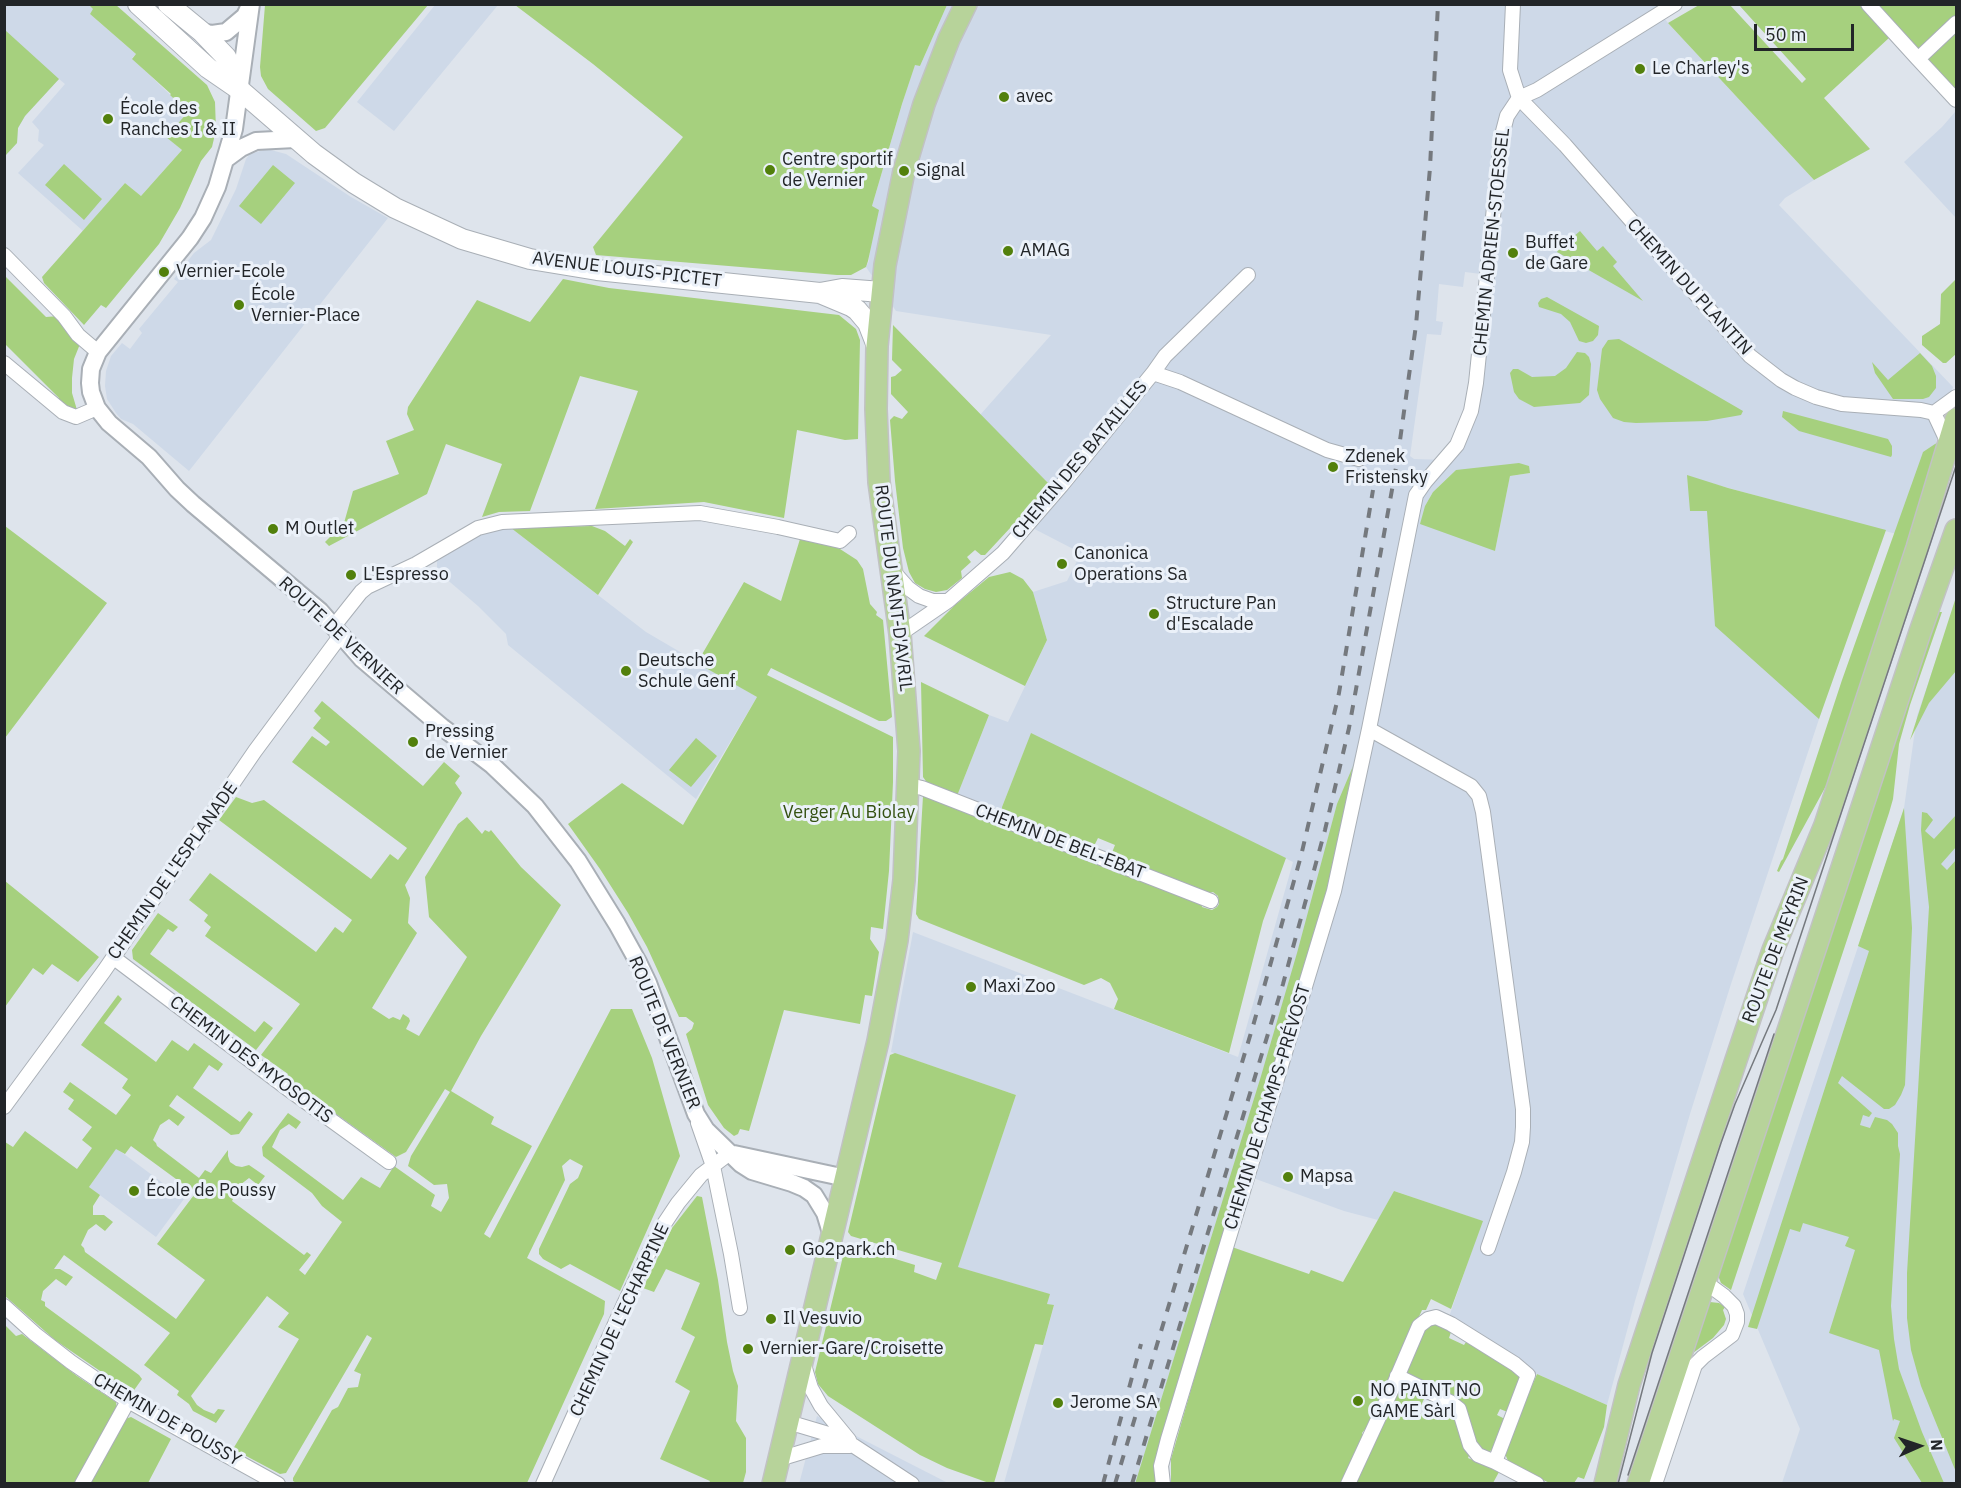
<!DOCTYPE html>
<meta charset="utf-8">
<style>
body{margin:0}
#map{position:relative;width:1961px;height:1488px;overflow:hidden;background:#dee4ec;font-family:"IBM Plex Sans",sans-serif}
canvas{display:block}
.frame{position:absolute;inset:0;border:6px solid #222528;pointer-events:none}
.north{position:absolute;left:1889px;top:1416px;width:60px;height:60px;-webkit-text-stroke:4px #ebf1f9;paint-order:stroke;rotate:87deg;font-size:16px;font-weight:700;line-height:24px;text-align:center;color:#222528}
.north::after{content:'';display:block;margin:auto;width:21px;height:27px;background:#222528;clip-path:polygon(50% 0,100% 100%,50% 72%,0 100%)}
.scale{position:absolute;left:1754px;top:24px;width:100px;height:27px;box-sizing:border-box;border:3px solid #222528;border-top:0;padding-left:8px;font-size:18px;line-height:21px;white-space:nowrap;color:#222528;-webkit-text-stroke:4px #ebf1f9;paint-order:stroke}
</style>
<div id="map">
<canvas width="1961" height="1488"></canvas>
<div class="frame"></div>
<div class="north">N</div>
<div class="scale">50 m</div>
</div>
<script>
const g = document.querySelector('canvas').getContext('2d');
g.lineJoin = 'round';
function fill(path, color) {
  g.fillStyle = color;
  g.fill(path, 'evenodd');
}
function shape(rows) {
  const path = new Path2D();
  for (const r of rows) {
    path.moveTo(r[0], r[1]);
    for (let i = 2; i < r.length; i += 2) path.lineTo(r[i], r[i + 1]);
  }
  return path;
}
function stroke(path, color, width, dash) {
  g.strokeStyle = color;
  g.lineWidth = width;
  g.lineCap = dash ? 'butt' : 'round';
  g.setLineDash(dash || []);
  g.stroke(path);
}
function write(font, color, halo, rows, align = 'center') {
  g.font = font + ' "IBM Plex Sans",sans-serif';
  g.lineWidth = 6;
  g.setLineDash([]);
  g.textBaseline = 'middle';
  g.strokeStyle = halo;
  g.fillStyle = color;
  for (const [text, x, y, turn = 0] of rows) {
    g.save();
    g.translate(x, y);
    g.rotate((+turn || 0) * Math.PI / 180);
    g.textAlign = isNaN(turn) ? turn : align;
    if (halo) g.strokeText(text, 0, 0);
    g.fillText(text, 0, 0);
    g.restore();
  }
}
fill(shape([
 [5,5,89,5,94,9,90,14,136,54,132,58,188,112,167,137,182,150,141,196,125,183,83,231,18,173,44,145,38,141,39,130,32,122,65,84,59,79,25,116,18,128,17,143,5,156],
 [435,5,498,5,394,131,357,102],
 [947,5,1664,5,1657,9,1668,23,1814,180,1785,198,1779,205,1953,387,1907,537,1710,483,1822,710,1731,984,1690,1114,1635,1301,1607,1405,1537,1374,1449,1317,1482,1221,1394,1191,1378,1220,1344,1211,1242,1174,1143,1483,1004,1483,1054,1306,1047,1304,1049,1294,957,1267,1016,1095,891,1052,913,932,1238,1057,1293,862,1031,734,1002,807,1002,813,957,796,989,715,1008,722,1047,640,1033,592,1067,581,1081,553,1019,521,1050,485,980,415,1051,335,896,311,866,267,869,261,872,206,902,104,915,64,920,66],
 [1465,272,1481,274,1469,396,1448,460,1414,459,1410,456,1427,334,1441,335,1443,322,1436,321,1439,284,1463,287],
 [1456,470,1530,473,1510,476,1495,551,1425,506,1433,492],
 [1955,112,1956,112,1956,218,1904,162,1942,127],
 [267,149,286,154,351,197,388,218,189,471,133,424,121,419,116,413,107,399,105,386,106,371,111,356,122,343,130,349,142,333,139,329,178,282,174,279,194,253,211,240,236,189,246,159,250,154],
 [511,528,646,632,757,697,696,799,508,645,506,634,478,606,437,571,437,559,490,530],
 [1956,601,1956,1483,1782,1483,1800,1429,1743,1294,1904,808,1917,716],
 [116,1148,184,1199,156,1237,89,1187],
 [817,1416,948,1483,799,1484]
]), '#ced9e8');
fill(shape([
 [89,5,116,5,207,85,215,102,216,130,212,147,201,161,180,208,159,244,106,308,101,305,84,325,44,283,42,277,125,183,141,196,182,150,166,137,188,112,170,95,171,94,132,59,136,54,90,14,93,9],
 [265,5,265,4,428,5,325,128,316,131,268,89,261,76,260,67],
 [515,5,947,5,920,66,915,65,902,104,872,206,879,210,868,261,866,267,851,275,837,275,596,255,593,247,683,137,593,64],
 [1699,5,1730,5,1802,83,1806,79,1739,5,1860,5,1890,37,1824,98,1870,149,1814,180,1668,23],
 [1874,5,1956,5,1956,18,1922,50,1915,49],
 [1956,29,1956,94,1927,62,1928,55],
 [5,30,59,79,25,116,18,128,17,143,5,156],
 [64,164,102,199,84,220,45,185],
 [273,165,295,183,261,224,239,206],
 [1580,231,1597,251,1603,246,1617,262,1613,266,1643,301,1557,252,1558,250],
 [4,275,46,317,59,316,80,344,74,359,72,378,72,393,77,410,69,409,57,401,59,398,5,344],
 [563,279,609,288,839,315,856,329,860,340,858,439,845,440,797,430,784,518,704,502,595,509,638,391,580,376,530,511,499,512,482,517,502,464,446,444,427,494,329,546,325,542,344,523,353,491,399,474,386,441,414,430,407,414,408,407,477,300,530,322],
 [1956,279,1956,354,1946,363,1943,363,1922,345,1922,336,1940,324,1941,294],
 [1547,297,1599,326,1598,335,1593,341,1586,343,1579,341,1570,322,1561,314,1539,307,1538,303,1541,299],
 [893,325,1050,485,985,555,981,555,975,550,967,557,971,562,961,571,962,578,947,590,936,592,925,589,915,583,909,572,903,548,895,481,890,420,894,416,902,419,908,412,891,394,891,377,895,376,902,370,892,360],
 [1619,339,1743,411,1741,415,1707,421,1636,423,1624,422,1613,418,1600,399,1597,390,1602,349,1608,340],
 [1577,352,1585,353,1589,357,1591,364,1589,395,1580,403,1534,407,1519,399,1514,392,1510,373,1513,369,1518,369,1532,377,1555,376,1566,368],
 [1920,353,1932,366,1936,376,1936,388,1929,397,1923,399,1893,399,1875,373,1872,362,1888,380],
 [1783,411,1888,439,1892,446,1892,455,1891,457,1799,431,1782,417],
 [1938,442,1937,456,1838,764,1779,872,1777,871,1781,861,1783,859,1842,680,1922,455,1923,452],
 [1519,463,1529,466,1530,473,1510,476,1495,551,1420,524,1425,506,1433,492,1456,470],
 [1687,475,1728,488,1886,530,1819,719,1715,626,1707,511,1690,511],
 [5,526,107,603,5,738,4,526],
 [592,526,605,531,625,546,630,539,633,542,598,595,511,528],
 [800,539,827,544,840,549,857,560,863,569,870,604,877,612,876,615,883,620,892,717,886,721,879,721,771,668,767,675,893,737,893,782,889,871,883,929,871,927,870,939,879,952,872,996,865,995,860,1024,784,1010,749,1131,740,1129,738,1134,734,1136,724,1128,708,1105,686,1034,692,1029,694,1023,686,1017,679,1017,647,947,628,913,600,869,568,824,622,783,683,825,757,697,697,663,744,582,781,601],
 [1010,572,1023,579,1033,592,1047,640,1025,686,924,636,955,605,989,577],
 [1956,597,1956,671,1929,703,1910,740],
 [1939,612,1942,612,1910,705,1899,744,1893,799,1889,813,1731,1290,1721,1283,1717,1273,1925,637],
 [921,682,989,715,957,796,928,784,923,777],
 [322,701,423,786,444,762,460,776,455,783,462,793,405,885,410,898,408,923,417,933,372,1008,389,1019,393,1017,400,1020,403,1014,409,1018,410,1021,406,1029,419,1036,467,957,429,917,425,877,458,824,467,817,482,834,485,830,489,832,491,830,521,867,561,905,481,1036,451,1091,494,1117,491,1124,532,1146,484,1234,490,1238,611,1009,632,1009,652,1058,680,1156,620,1291,570,1264,561,1269,543,1259,539,1254,539,1249,570,1184,578,1178,583,1166,570,1159,562,1166,565,1180,527,1258,605,1301,604,1314,527,1483,298,1484,293,1481,293,1478,332,1410,338,1407,348,1388,358,1387,361,1374,354,1371,372,1338,367,1335,286,1473,280,1474,233,1449,299,1339,278,1327,289,1313,267,1296,191,1396,197,1405,204,1410,214,1414,218,1409,225,1410,216,1423,193,1411,189,1404,177,1395,179,1391,144,1365,170,1333,64,1255,54,1269,60,1269,73,1277,66,1286,56,1279,43,1291,41,1300,45,1302,45,1306,139,1375,142,1379,132,1393,55,1340,5,1296,5,1142,13,1147,25,1131,77,1169,92,1148,82,1140,92,1127,68,1109,74,1100,63,1092,70,1082,116,1115,131,1095,122,1088,128,1079,81,1045,118,995,122,999,104,1023,156,1062,172,1040,188,1051,194,1043,223,1064,218,1071,209,1065,193,1088,240,1122,249,1111,253,1114,239,1134,231,1135,177,1095,169,1106,185,1117,178,1126,169,1119,160,1125,153,1140,156,1143,157,1146,199,1178,205,1170,211,1173,228,1150,228,1156,230,1162,236,1166,242,1167,249,1165,265,1176,258,1185,249,1178,240,1185,232,1201,304,1255,307,1252,311,1255,299,1270,305,1275,342,1222,322,1206,312,1193,263,1156,262,1147,288,1113,301,1122,296,1129,289,1124,280,1130,272,1147,343,1200,361,1177,380,1188,394,1166,435,1195,431,1206,441,1212,449,1198,447,1184,434,1185,408,1166,411,1156,450,1092,445,1089,406,1152,396,1157,286,1078,288,1074,261,1055,300,1004,205,936,211,927,204,921,208,915,189,900,210,873,316,952,335,927,343,933,352,920,219,820,236,797,252,803,264,800,371,879,390,854,398,860,407,848,292,762,312,736,326,746,330,742,313,728,321,718,314,711],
 [131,1146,191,1190,200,1187,157,1244,205,1280,176,1319,85,1252,84,1248,81,1245,88,1230,96,1224,105,1231,113,1222,104,1215,93,1215,93,1206,100,1195,89,1187,116,1149,125,1154],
 [1031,733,1286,858,1263,921,1229,1053,1114,1009,1118,999,1110,983,1101,978,1084,985,919,919,916,914,923,796,928,793,1201,901,1202,907,1212,910,1217,907,1219,904,1218,896,1213,892,1206,894,1111,855,1115,845,1098,838,1093,848,1002,813,1002,807],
 [696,738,717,756,691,787,669,770],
 [1353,766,1329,886,1314,940,1154,1468,1157,1483,1135,1484,1261,1076,1297,953,1337,804],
 [1904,808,1912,928,1905,1085,1901,1095,1895,1105,1889,1109,1884,1109,1842,1076,1838,1083,1872,1113,1869,1117,1863,1115,1860,1125,1870,1128,1875,1117,1887,1120,1892,1124,1898,1133,1898,1146,1900,1154,1891,1306,1894,1339,1899,1369,1922,1432,1944,1483,1922,1483,1894,1438,1900,1421,1894,1419,1893,1421,1879,1350,1829,1333,1855,1250,1845,1246,1849,1237,1803,1223,1800,1232,1790,1229,1757,1329,1748,1327,1869,951,1858,946],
 [1922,812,1927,813,1933,820,1925,831,1934,839,1956,815,1956,847,1941,864,1947,870,1956,860,1956,1472,1921,1386,1911,1350,1907,1318,1907,1273,1929,907,1921,830],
 [5,881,99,957,78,982,52,964,43,975,33,968,5,1007],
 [158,913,178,927,173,932,168,929,150,954,255,1032,264,1021,273,1028,256,1050,133,959,132,950],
 [895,1053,1016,1095,958,1267,1050,1294,1047,1304,1054,1305,1043,1345,1035,1344,994,1483,989,1483,947,1468,920,1455,828,1396,818,1384,815,1372,845,1248,850,1245,915,1265,914,1272,936,1280,942,1263,851,1236,848,1232,890,1055],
 [1394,1191,1483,1221,1451,1309,1431,1299,1426,1310,1422,1310,1371,1422,1362,1433,1364,1438,1342,1483,1171,1484,1171,1459,1232,1247,1309,1274,1311,1270,1343,1282],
 [697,1196,702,1197,718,1280,727,1342,733,1371,738,1386,736,1421,746,1438,746,1472,743,1483,709,1483,710,1481,660,1459,690,1391,675,1382,695,1337,681,1329,700,1283,666,1269,654,1292,643,1288,672,1228],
 [1710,1302,1719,1303,1725,1307,1723,1310,1726,1319,1724,1325,1713,1338,1693,1353,1689,1352,1706,1305],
 [1438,1323,1452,1329,1449,1338,1464,1345,1468,1339,1518,1373,1520,1383,1510,1413,1500,1409,1497,1415,1507,1420,1493,1450,1486,1452,1474,1446,1466,1416,1405,1374,1422,1328],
 [4,1324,16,1336,22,1334,77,1376,116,1402,117,1409,76,1483,5,1483],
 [1537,1374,1607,1405,1604,1427,1584,1479,1578,1477,1574,1483,1550,1483,1510,1466,1504,1451],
 [1408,1385,1414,1388,1414,1395,1424,1399,1418,1412,1421,1414,1424,1415,1430,1398,1449,1404,1471,1451,1468,1458,1499,1472,1493,1483,1351,1484,1396,1390],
 [131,1417,171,1439,148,1483,87,1484,122,1420]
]), '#a6d07e');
const minor = shape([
 [1513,4,1510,70,1519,98,1565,145,1750,356,1781,380,1795,388,1816,397,1842,404,1921,410,1934,413,1956,397],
 [1868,4,1918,59,1956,23],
 [1918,59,1956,100],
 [4,255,64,316,78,335,98,352],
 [4,363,63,412,76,417,97,408],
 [1153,373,1165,356,1248,275],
 [1934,413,1948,443],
 [892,570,908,588,919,596,933,601,948,601],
 [334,626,361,592,367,587,416,564,478,528,502,522,700,513,778,527,840,541,849,533],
 [900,634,948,601,1003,553,1061,486,1153,373,1180,382,1327,450,1359,459],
 [1369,729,1471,786,1479,796,1483,812,1523,1109,1523,1127,1522,1142,1514,1172,1488,1248],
 [909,785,922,788,1211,901],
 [114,958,288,1089,389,1162],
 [4,1107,104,971,255,751,341,635],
 [698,1123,713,1166,731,1254,740,1308],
 [4,1306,35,1334,71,1362,128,1401,278,1484],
 [804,1365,811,1388,821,1406,849,1440],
 [1397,1376,1450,1402,1459,1409,1470,1445,1478,1455,1495,1462],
 [788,1422,835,1436,854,1446,912,1484],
 [779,1459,822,1446,850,1446],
 [82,1484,128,1401],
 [543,1484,624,1304,660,1230,678,1203,701,1175,730,1153],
 [1163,1484,1161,1466,1168,1439,1334,891,1369,729,1416,495,1425,482,1457,445,1471,411,1476,383,1501,139,1507,116,1519,98,1537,90,1675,4],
 [1348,1484,1392,1389,1419,1326,1428,1319,1436,1317,1451,1324,1515,1364,1528,1375,1495,1462,1537,1484],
 [1655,1484,1695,1365,1703,1357,1732,1335,1737,1322,1737,1314,1734,1306,1724,1296,1705,1282]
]);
const tertiary = shape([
 [251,4,234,129,217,187,203,218,190,238,98,352,91,369,90,383,91,392,97,408,109,423,149,457,177,489,193,504,320,611,362,659,442,727,492,765,535,806,578,861,617,924,638,962,648,983,696,1114,706,1130,741,1164,752,1171,792,1183,804,1188,814,1195,825,1213,832,1236],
 [202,32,212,34,226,32,245,16,250,5],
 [226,159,241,148,256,141,295,139],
 [734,1154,846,1178]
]);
const secondary = shape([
 [138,4,208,68,240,90,314,154,354,183,395,208,462,239,530,259,597,270,820,293,842,289,882,292],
 [168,4,202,32,226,57,240,90],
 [820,293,851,306,857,310,868,323,877,346]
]);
const primary = shape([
 [773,1484,878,1041,897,940,904,880,909,751,900,634,879,482,876,409,877,346,885,265,904,171,924,104,949,39,966,4],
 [1605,1484,1629,1385,1736,1060,1773,950,1825,825,1917,548,1956,419],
 [1638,1484,1920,632,1956,530]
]);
stroke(minor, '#a9afb6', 16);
stroke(tertiary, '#a9afb6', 20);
stroke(secondary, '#a9afb6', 22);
stroke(primary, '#c1c2c3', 24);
stroke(minor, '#fff', 14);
stroke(tertiary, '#fff', 16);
stroke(secondary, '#fff', 20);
stroke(primary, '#b7d39a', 21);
stroke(shape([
 [1628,1475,1774,1034],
 [1618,1484,1652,1353,1721,1143,1735,1104,1776,1010,1956,466]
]), '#75797e', 1.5);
stroke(shape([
 [1103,1484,1141,1344],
 [1115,1484,1253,1026,1301,856,1339,693,1373,490],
 [1132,1484,1283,984,1325,830,1349,728,1397,462,1416,325,1430,168,1438,4]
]), '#75797e', 4, [10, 10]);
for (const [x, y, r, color] of [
 [1640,69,6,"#52800c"],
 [1004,97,6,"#52800c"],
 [108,119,6,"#52800c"],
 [770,170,6,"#52800c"],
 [904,171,6,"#52800c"],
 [1008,251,6,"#52800c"],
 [1513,253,6,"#52800c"],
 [164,272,6,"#52800c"],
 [239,305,6,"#52800c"],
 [1333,467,6,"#52800c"],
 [273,529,6,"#52800c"],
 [1062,564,6,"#52800c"],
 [351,575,6,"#52800c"],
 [1154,614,6,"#52800c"],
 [626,671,6,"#52800c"],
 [413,742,6,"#52800c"],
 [971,987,6,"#52800c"],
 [1288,1177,6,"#52800c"],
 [134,1191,6,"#52800c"],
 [790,1250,6,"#52800c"],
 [771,1319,6,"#52800c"],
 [748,1349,6,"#52800c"],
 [1358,1401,6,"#52800c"],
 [1058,1403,6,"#52800c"]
]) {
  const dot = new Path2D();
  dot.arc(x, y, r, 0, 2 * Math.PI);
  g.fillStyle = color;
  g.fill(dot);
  stroke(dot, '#ebf1f9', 2);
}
write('18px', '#222528', '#ebf1f9', [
 ["Le Charley's",1652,69],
 ["avec",1016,97],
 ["École des",120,109],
 ["Ranches I & II",120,130],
 ["Centre sportif",782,160],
 ["de Vernier",782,181],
 ["Signal",916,171],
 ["Buffet",1525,243],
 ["de Gare",1525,264],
 ["AMAG",1020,251],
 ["Vernier-Ecole",176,272],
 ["École",251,295],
 ["Vernier-Place",251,316],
 ["Zdenek",1345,457],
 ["Fristensky",1345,478],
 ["M Outlet",285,529],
 ["Canonica",1074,554],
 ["Operations Sa",1074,575],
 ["L'Espresso",363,575],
 ["Structure Pan",1166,604],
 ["d'Escalade",1166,625],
 ["Deutsche",638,661],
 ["Schule Genf",638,682],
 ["Pressing",425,732],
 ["de Vernier",425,753],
 ["Maxi Zoo",983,987],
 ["Mapsa",1300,1177],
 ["École de Poussy",146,1191],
 ["Go2park.ch",802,1250],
 ["Il Vesuvio",783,1319],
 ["Vernier-Gare/Croisette",760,1349],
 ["NO PAINT NO",1370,1391],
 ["GAME Sàrl",1370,1412],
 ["Jerome SA",1070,1403]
], 'left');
write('18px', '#222528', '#ebf1f9', [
 ["CHEMIN ADRIEN-STOESSEL",1492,242,-84],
 ["AVENUE LOUIS-PICTET",627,270,7],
 ["CHEMIN DU PLANTIN",1689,287,48],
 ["CHEMIN DES BATAILLES",1080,460,-50],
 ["ROUTE DU NANT-D'AVRIL",893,588,83],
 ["ROUTE DE VERNIER",341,636,43],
 ["CHEMIN DE BEL-EBAT",1060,842,21],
 ["CHEMIN DE L'ESPLANADE",173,871,-55],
 ["ROUTE DE MEYRIN",1776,950,-69],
 ["ROUTE DE VERNIER",664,1033,68],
 ["CHEMIN DES MYOSOTIS",251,1060,37],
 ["CHEMIN DE CHAMPS-PRÉVOST",1268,1107,-73],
 ["CHEMIN DE L'ECHARPINE",620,1320,-65],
 ["CHEMIN DE POUSSY",167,1420,30]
]);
write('18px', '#355213', '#ebf1f9', [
 ["Verger Au Biolay",849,813]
]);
</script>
